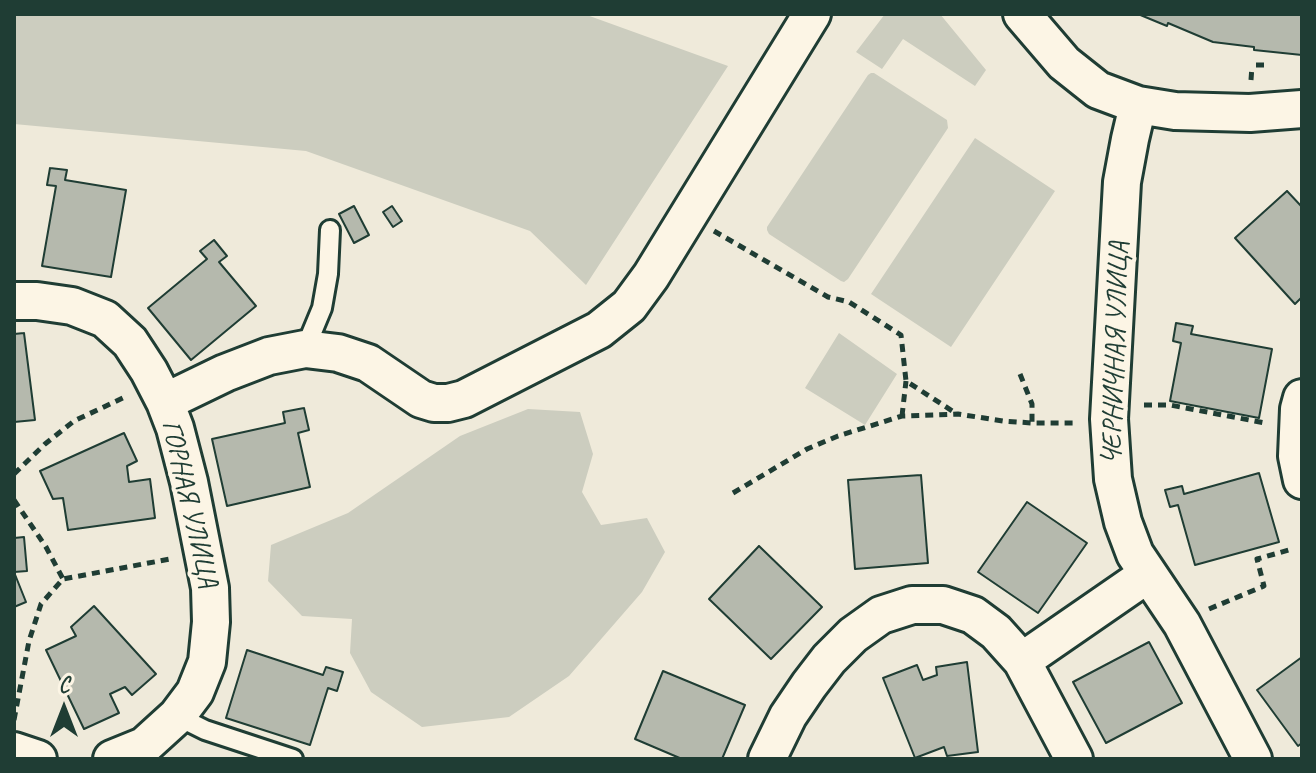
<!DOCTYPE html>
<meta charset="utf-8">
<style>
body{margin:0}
#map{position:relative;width:1316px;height:773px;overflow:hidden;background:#efeada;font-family:Caveat,sans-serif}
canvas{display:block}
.frame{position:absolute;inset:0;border:16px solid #1f3d34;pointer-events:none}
.north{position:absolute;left:24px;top:669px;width:80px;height:80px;-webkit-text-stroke:6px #fcf5e5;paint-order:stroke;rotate:0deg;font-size:22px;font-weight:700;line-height:32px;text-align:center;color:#1f3d34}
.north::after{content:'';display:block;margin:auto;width:28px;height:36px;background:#1f3d34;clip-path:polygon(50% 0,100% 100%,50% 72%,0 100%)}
</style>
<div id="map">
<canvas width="1316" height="773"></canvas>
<div class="frame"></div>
<div class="north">С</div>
</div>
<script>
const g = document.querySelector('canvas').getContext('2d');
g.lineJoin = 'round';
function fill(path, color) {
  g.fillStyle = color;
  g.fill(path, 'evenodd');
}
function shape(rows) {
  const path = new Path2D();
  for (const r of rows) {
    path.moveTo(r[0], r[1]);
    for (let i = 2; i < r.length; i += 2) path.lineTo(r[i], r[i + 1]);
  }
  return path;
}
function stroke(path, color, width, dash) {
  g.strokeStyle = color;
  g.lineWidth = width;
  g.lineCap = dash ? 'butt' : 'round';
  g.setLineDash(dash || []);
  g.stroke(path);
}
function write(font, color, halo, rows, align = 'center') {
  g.font = font + ' Caveat,sans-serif';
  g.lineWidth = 8;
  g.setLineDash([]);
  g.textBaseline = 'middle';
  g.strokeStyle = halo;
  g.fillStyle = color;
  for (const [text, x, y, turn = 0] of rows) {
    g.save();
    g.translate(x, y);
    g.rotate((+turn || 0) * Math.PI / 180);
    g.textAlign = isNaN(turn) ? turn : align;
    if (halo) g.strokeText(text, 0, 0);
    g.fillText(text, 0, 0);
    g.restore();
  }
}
fill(shape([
 [14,14,584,14,728,66,586,285,530,231,306,151,14,124],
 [885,14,940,14,986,70,975,86,903,39,882,69,856,52],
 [871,73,874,73,947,120,948,128,848,279,844,282,841,281,769,234,767,230,767,227,822,144,868,75],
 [975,138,1055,191,951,347,871,294],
 [839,333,897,374,865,425,805,388],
 [528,409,580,412,593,454,582,492,601,525,647,518,665,552,642,592,569,676,509,717,422,727,371,692,350,653,352,619,302,616,268,581,271,545,348,513,460,436]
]), '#cccdbf');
const building = shape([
 [1138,14,1302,14,1302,55,1254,50,1254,47,1213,42,1168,23,1167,26,1138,14],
 [50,168,67,170,65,180,126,190,111,277,42,266,56,186,47,185,50,168],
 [1287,191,1302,207,1302,297,1295,304,1235,238,1287,191],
 [354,206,369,235,354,243,339,214,354,206],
 [392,206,402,221,393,227,383,212,392,206],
 [214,240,227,256,219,262,256,306,191,360,148,308,207,259,200,251,214,240],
 [1176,323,1193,326,1191,334,1272,349,1259,418,1170,401,1181,343,1173,341,1176,323],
 [24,333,35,420,14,422,14,334,24,333],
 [304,408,309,430,298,433,310,487,227,506,212,439,285,423,283,412,304,408],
 [124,433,137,461,127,466,129,482,150,479,155,518,68,530,63,498,53,499,40,471,124,433],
 [1259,473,1279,542,1195,565,1178,505,1170,507,1165,490,1182,486,1184,494,1259,473],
 [921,475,928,563,855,569,848,480,921,475],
 [1027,502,1087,543,1038,613,978,572,1027,502],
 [24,537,27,571,14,572,26,602,14,607,14,538,24,537],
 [759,546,822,607,771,659,709,599,759,546],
 [94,606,156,674,132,695,125,687,110,694,119,713,84,729,46,650,76,636,71,627,94,606],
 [1149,642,1182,703,1106,743,1073,682,1149,642],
 [247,650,323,675,326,667,343,672,337,691,328,688,310,745,226,718,247,650],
 [1302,657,1302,743,1298,746,1257,690,1302,657],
 [967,662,978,752,947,756,944,747,915,758,883,678,917,665,923,680,937,675,936,667,967,662],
 [663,671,745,705,722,759,682,759,635,739,663,671]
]);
fill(building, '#b5b9ad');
stroke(building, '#1f3d34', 2);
const service = shape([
 [305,349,322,308,328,274,330,230],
 [177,716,205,730,293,759]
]);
const minor = shape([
 [1022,14,1064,63,1098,90,1138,105,1175,111,1250,113,1302,109],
 [1138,105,1130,139,1122,182,1109,419,1113,479,1123,522,1135,554,1182,624,1253,759],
 [14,301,37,301,72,306,105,319,130,342,149,371,165,402,175,428,189,482,210,588,211,622,207,662,195,692,177,716,144,746,112,759],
 [1302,398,1299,409,1297,456,1302,480],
 [165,402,225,373,269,356,305,349,338,353,368,363,421,399,434,403,448,403,464,399,599,330,629,306,651,276,812,14],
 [1022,661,1148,574],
 [14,751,38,759],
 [767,759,788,716,809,685,829,659,853,635,881,615,912,605,943,605,973,615,996,632,1022,661,1074,759]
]);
stroke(service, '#1f3d34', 24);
stroke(minor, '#1f3d34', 42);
stroke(shape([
 [1256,65,1266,65],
 [1251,80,1252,66],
 [714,231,828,297,849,302,901,335,906,381,957,414],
 [1020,374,1032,404,1032,423],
 [1144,405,1170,405,1265,423],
 [902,416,906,381],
 [14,474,45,444,74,421,127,396],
 [733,493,807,449,838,436,902,416,958,414,1003,421,1032,423,1077,423],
 [14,500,46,547,63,579],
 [1209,609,1264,586,1257,559,1289,550],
 [14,720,29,641,41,604,63,579,170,559]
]), '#1f3d34', 5, [8, 6]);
stroke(service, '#fcf5e5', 18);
stroke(minor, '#fcf5e5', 36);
write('28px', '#1f3d34', '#fcf5e5', [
 ["ЧЕРНИЧНАЯ УЛИЦА",1116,353,-88],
 ["ГОРНАЯ УЛИЦА",189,504,77]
]);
</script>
